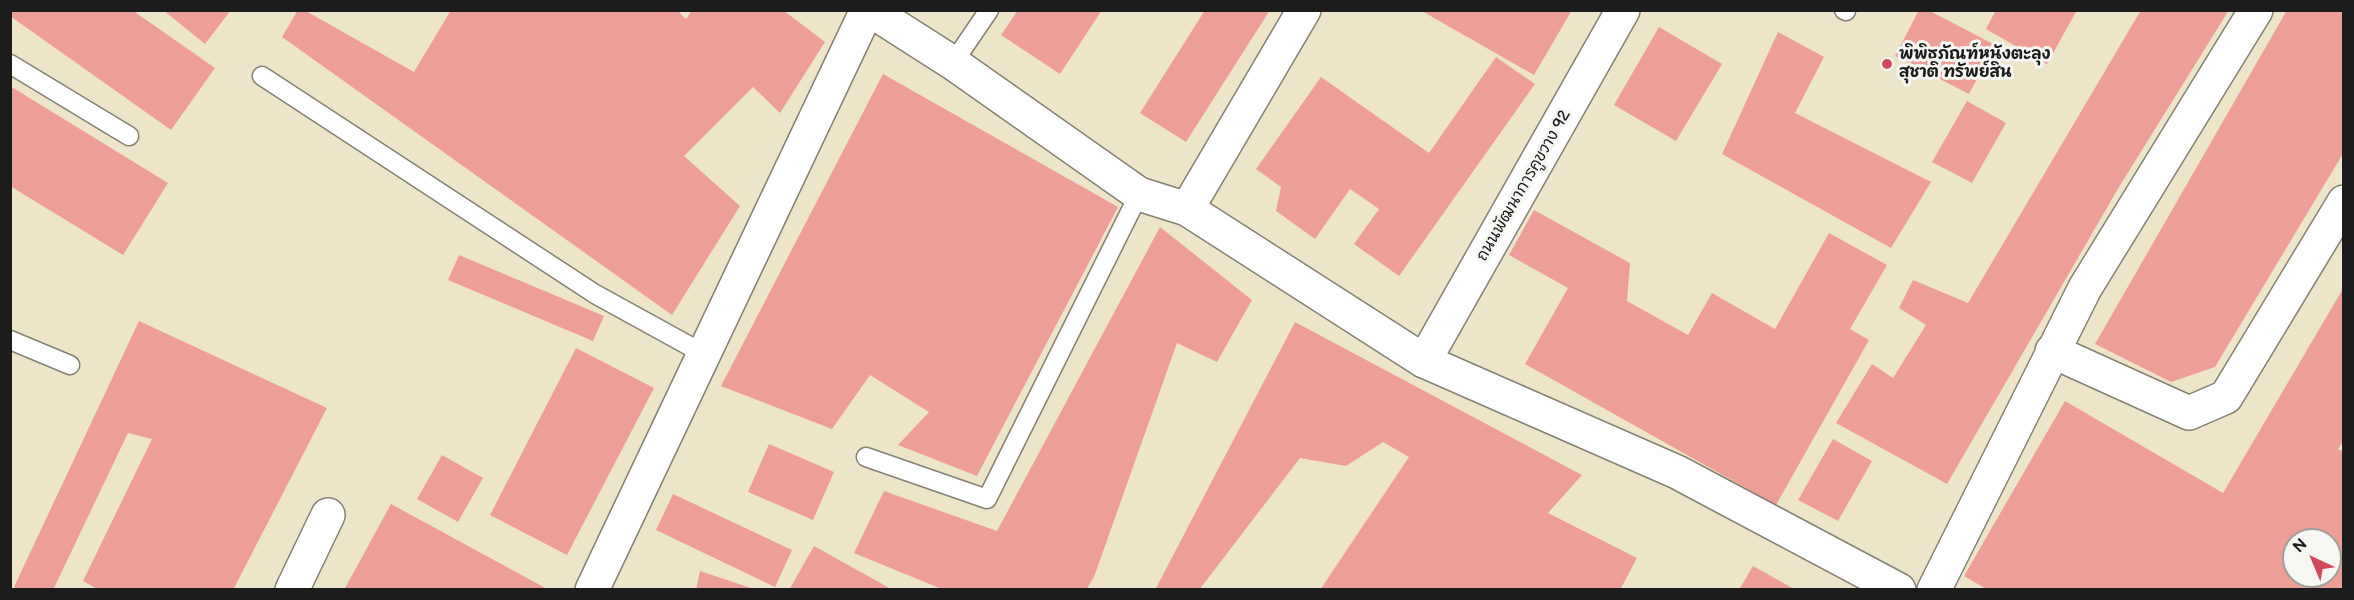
<!DOCTYPE html>
<meta charset="utf-8">
<style>
body{margin:0}
#map{position:relative;width:2354px;height:600px;overflow:hidden;background:#ece5c9;font-family:"Balsamiq Sans",sans-serif}
canvas{display:block}
.frame{position:absolute;inset:0;border:12px solid #1c1c1c;pointer-events:none}
.north{position:absolute;left:2282px;top:528px;width:60px;height:60px;box-sizing:border-box;background:#f6f6f2;border:2px solid #9f9f9c;border-radius:50%;rotate:316deg;font-size:16px;font-weight:700;line-height:24px;text-align:center;color:#1c1c1c}
.north::after{content:'';display:block;margin:auto;width:21px;height:27px;background:#d1495b;clip-path:polygon(50% 0,100% 100%,50% 72%,0 100%)}
</style>
<div id="map">
<canvas width="2354" height="600"></canvas>
<div class="frame"></div>
<div class="north">N</div>
</div>
<script>
const g = document.querySelector('canvas').getContext('2d');
g.lineJoin = 'round';
function fill(path, color) {
  g.fillStyle = color;
  g.fill(path, 'evenodd');
}
function shape(rows) {
  const path = new Path2D();
  for (const r of rows) {
    path.moveTo(r[0], r[1]);
    for (let i = 2; i < r.length; i += 2) path.lineTo(r[i], r[i + 1]);
  }
  return path;
}
function stroke(path, color, width, dash) {
  g.strokeStyle = color;
  g.lineWidth = width;
  g.lineCap = dash ? 'butt' : 'round';
  g.setLineDash(dash || []);
  g.stroke(path);
}
function write(font, color, halo, rows, align = 'center') {
  g.font = font + ' "Balsamiq Sans","Playpen Sans Thai",sans-serif';
  g.lineWidth = 6;
  g.setLineDash([]);
  g.textBaseline = 'middle';
  g.strokeStyle = halo;
  g.fillStyle = color;
  for (const [text, x, y, turn = 0] of rows) {
    g.save();
    g.translate(x, y);
    g.rotate((+turn || 0) * Math.PI / 180);
    g.textAlign = isNaN(turn) ? turn : align;
    if (halo) g.strokeText(text, 0, 0);
    g.fillText(text, 0, 0);
    g.restore();
  }
}
fill(shape([
 [10,10,132,10,215,68,171,130,10,16],
 [163,10,231,10,205,44],
 [298,10,304,10,414,72,451,10,677,10,686,19,692,10,783,10,825,42,780,113,753,87,684,156,740,206,672,315,282,37],
 [1018,10,1102,10,1060,74,1001,35],
 [1205,10,1270,10,1186,142,1140,113],
 [1420,10,1572,10,1534,75],
 [1919,10,1928,10,1995,45,1969,94,1895,56],
 [1996,10,2077,10,2047,64,1986,29],
 [2141,10,2229,10,2119,187,1947,484,1836,423,1872,364,1893,378,1926,325,1899,308,1913,280,1968,303],
 [2287,10,2344,10,2344,152,2215,367,2171,382,2095,344],
 [1659,27,1722,64,1676,141,1614,105],
 [1778,32,1824,57,1795,113,1931,182,1891,248,1722,154],
 [1496,57,1535,84,1399,276,1354,244,1379,209,1350,189,1315,239,1276,211,1281,187,1256,169,1321,77,1429,153],
 [883,74,1118,207,977,476,898,445,929,412,870,375,832,429,721,386],
 [10,86,168,183,123,255,10,186],
 [1967,101,2006,123,1972,183,1932,162],
 [1534,210,1630,263,1627,301,1688,335,1712,293,1775,329,1829,233,1887,265,1850,329,1869,340,1776,505,1525,364,1568,288,1509,255],
 [1160,227,1252,300,1217,362,1177,343,1094,577,1086,590,944,590,854,553,884,491,997,531],
 [459,255,604,316,593,341,448,280],
 [2344,287,2344,440,2338,449,2344,452,2344,590,1988,590,1964,576,2065,401,2223,493],
 [2294,540,2330,540,2330,576,2294,576],
 [139,321,327,408,233,590,99,590,83,581,152,439,128,433,53,590,19,590,14,587],
 [1295,322,1582,475,1548,513,1637,558,1620,590,1320,590,1409,457,1383,442,1346,466,1300,458,1199,590,1155,590],
 [576,348,654,388,567,555,490,515],
 [1833,439,1872,461,1838,521,1798,500],
 [769,444,834,472,813,520,748,492],
 [442,455,483,478,458,522,417,499],
 [673,494,792,550,775,587,656,530],
 [391,504,549,590,344,590],
 [814,546,893,590,789,590],
 [1753,566,1796,590,1739,590],
 [700,571,754,589,753,590,696,590]
]), '#ed9f97');
const service = shape([
 [1844,10,1846,11],
 [953,63,989,10],
 [10,64,129,136],
 [262,76,595,294,704,354],
 [10,340,70,365],
 [866,457,987,499,1139,194]
]);
const minor = shape([
 [1187,209,1304,10],
 [2052,351,2189,413,2226,397,2344,202],
 [1424,361,1623,10],
 [292,590,328,515],
 [1934,590,2085,288,2256,10]
]);
const tertiary = shape([
 [870,10,953,63,1139,194,1187,209,1424,361,1677,472,1899,590],
 [592,590,867,10]
]);
stroke(service, '#848072', 21);
stroke(minor, '#848072', 36);
stroke(tertiary, '#848072', 36);
stroke(service, '#fff', 18);
stroke(minor, '#fff', 33);
stroke(tertiary, '#fff', 33);
for (const [x, y, r, color] of [
 [1887,64,6,"#d1495b"]
]) {
  const dot = new Path2D();
  dot.arc(x, y, r, 0, 2 * Math.PI);
  g.fillStyle = color;
  g.fill(dot);
  stroke(dot, '#f6f6f2', 2);
}
write('bold 16px', '#1c1c1c', '#f6f6f2', [
 ["พิพิธภัณฑ์หนังตะลุง",1899,55],
 ["สุชาติ ทรัพย์สิน",1899,73]
], 'left');
write('16px', '#1c1c1c', '#f6f6f2', [
 ["ถนนพัฒนาการคูขวาง 92",1524,186,-60]
]);
</script>
